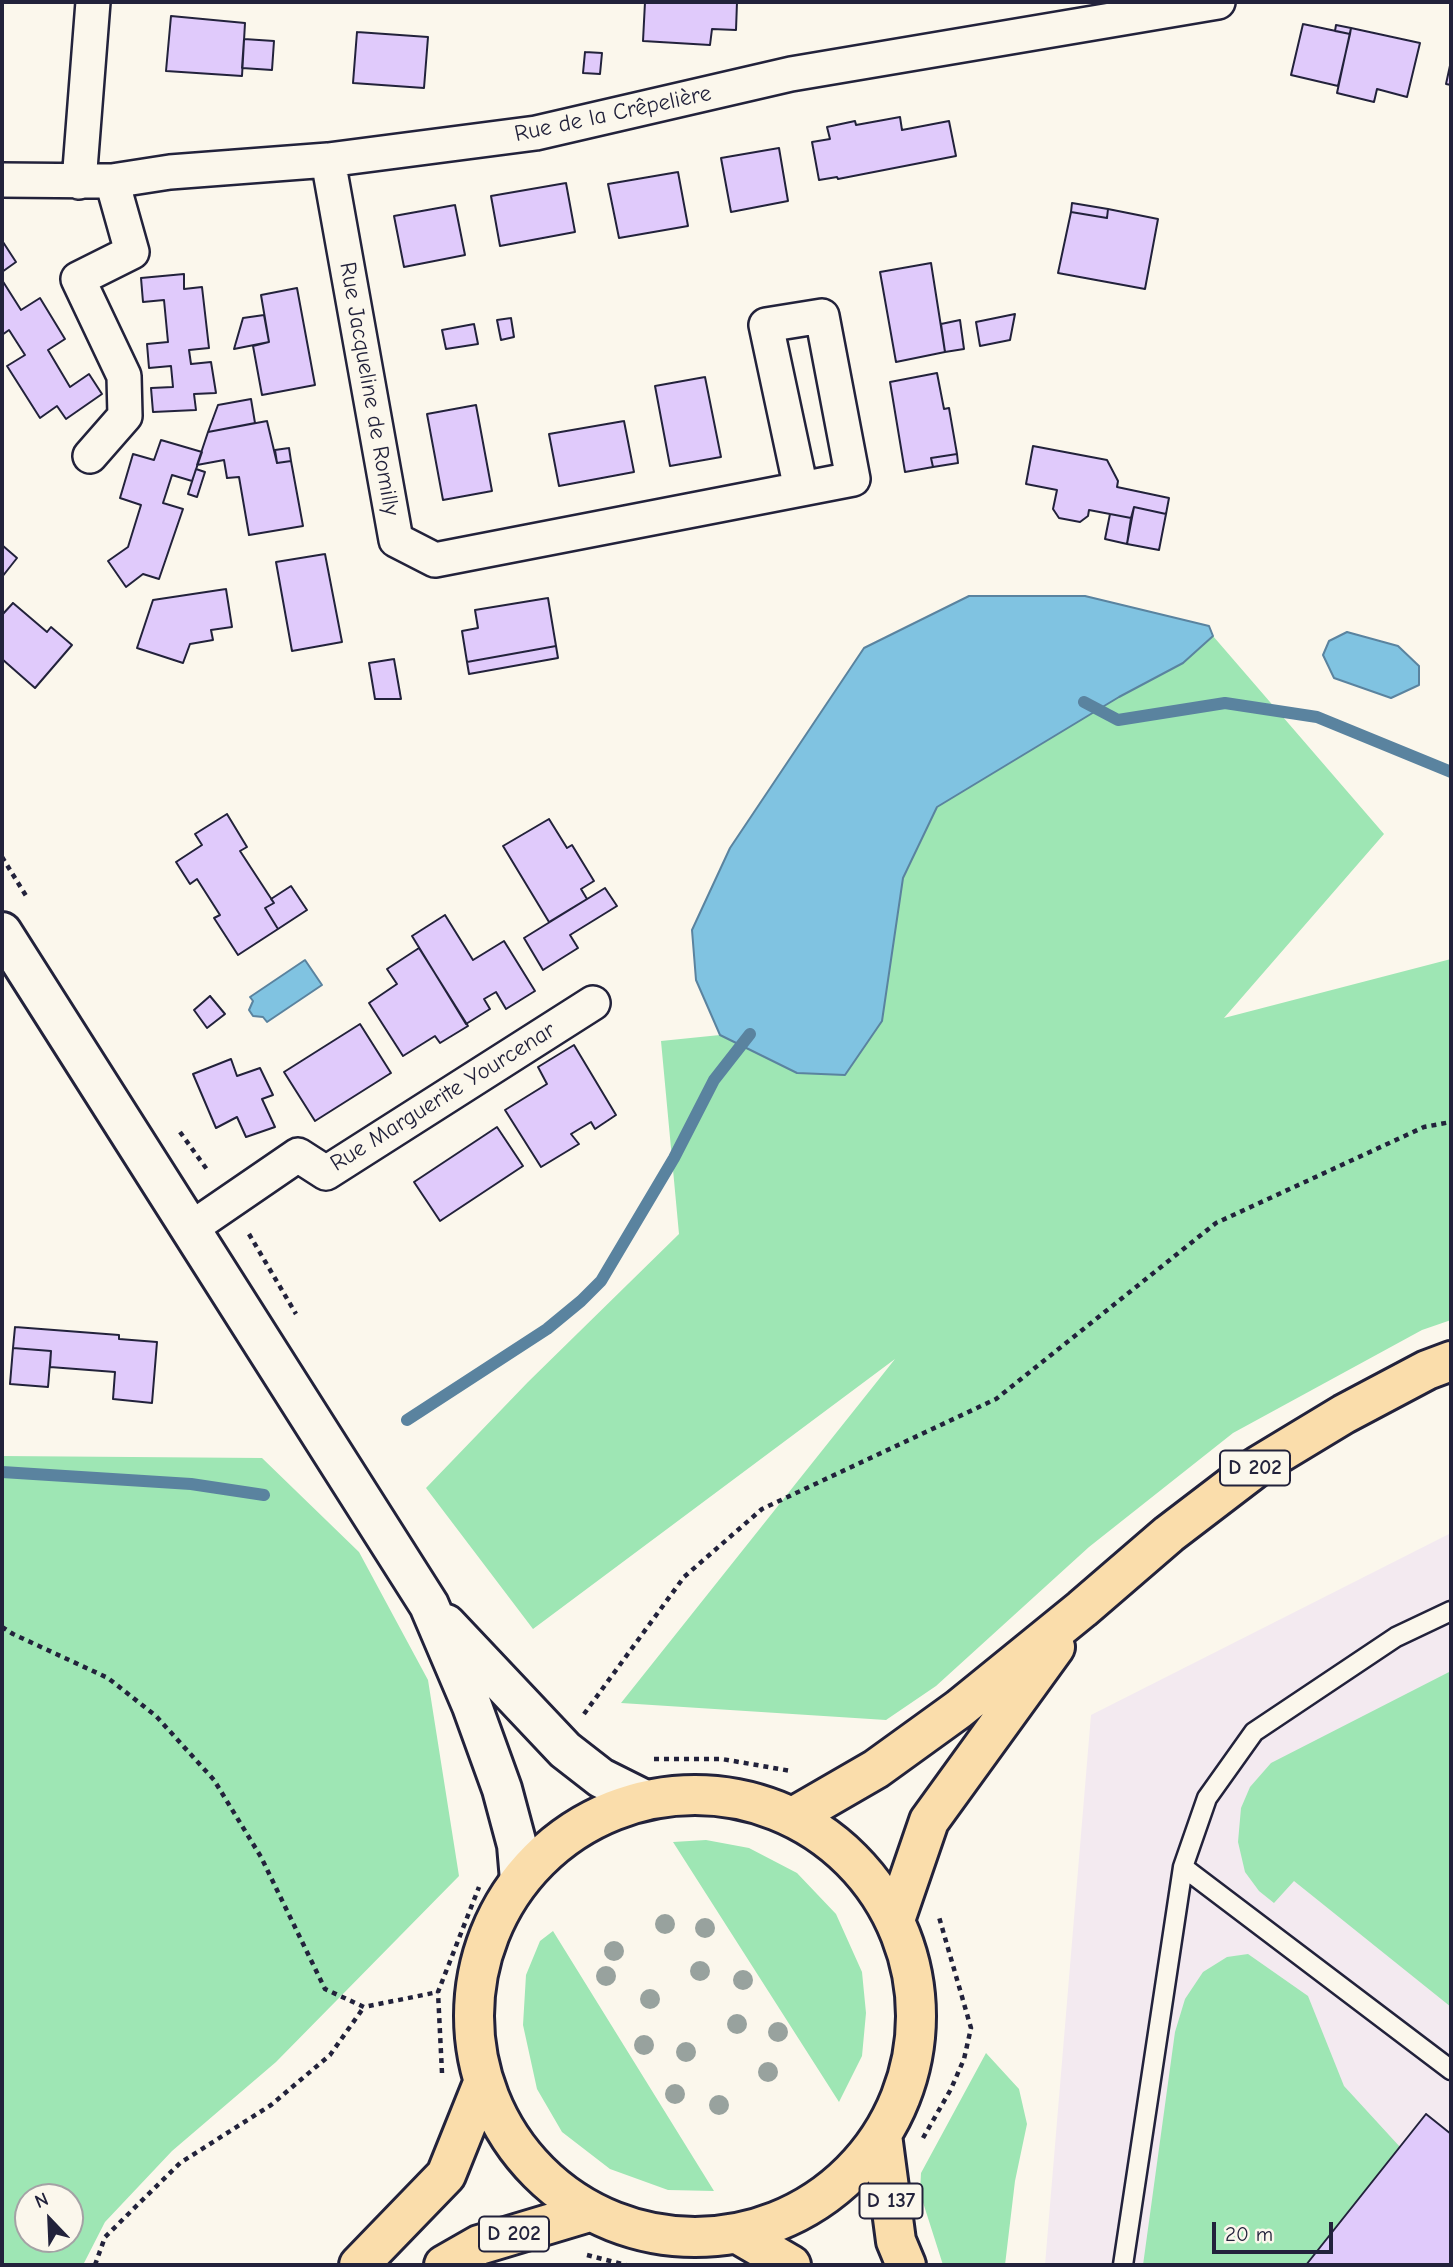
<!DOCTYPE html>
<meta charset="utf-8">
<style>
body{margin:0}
#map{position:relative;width:1453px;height:2267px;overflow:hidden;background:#fbf7ec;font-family:"Comic Neue",sans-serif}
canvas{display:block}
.frame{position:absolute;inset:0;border:4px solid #22223b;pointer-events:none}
.north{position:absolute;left:14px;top:2183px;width:70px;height:70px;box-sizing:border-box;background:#fbf7ec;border:2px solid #a4a2a5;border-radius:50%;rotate:337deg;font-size:19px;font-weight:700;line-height:28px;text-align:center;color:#22223b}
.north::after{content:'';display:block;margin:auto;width:24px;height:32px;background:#22223b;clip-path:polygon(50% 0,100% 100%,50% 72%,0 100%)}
.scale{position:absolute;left:1212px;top:2222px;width:121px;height:32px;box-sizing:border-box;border:4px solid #22223b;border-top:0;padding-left:9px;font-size:21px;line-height:24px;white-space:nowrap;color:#22223b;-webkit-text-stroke:5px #fbf7ec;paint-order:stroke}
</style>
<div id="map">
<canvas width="1453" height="2267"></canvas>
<div class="frame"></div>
<div class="north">N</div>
<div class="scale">20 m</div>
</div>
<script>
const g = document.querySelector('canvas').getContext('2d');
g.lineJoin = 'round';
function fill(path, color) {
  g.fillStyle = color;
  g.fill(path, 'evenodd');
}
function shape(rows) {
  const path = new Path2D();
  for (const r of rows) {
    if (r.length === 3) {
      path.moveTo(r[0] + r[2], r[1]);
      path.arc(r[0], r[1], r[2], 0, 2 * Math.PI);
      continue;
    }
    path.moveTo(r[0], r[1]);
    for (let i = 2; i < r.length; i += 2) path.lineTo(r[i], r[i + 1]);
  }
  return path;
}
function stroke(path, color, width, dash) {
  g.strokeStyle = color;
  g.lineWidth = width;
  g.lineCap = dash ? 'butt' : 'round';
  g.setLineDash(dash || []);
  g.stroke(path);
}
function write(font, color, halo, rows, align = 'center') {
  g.font = font + ' "Comic Neue",sans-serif';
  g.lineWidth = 6;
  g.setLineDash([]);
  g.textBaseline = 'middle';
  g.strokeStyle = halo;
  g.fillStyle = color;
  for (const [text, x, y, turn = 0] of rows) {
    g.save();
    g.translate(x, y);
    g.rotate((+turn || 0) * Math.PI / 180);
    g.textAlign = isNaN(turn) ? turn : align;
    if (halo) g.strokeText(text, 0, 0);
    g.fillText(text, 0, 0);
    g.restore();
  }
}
fill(shape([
 [1451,1533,1451,2265,1045,2265,1091,1715]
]), '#f3eaf0');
fill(shape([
 [1213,636,1384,834,1224,1018,1451,959,1451,1320,1422,1330,1233,1433,1089,1547,936,1686,886,1720,621,1703,895,1359,533,1629,426,1488,528,1382,679,1234,661,1041,720,1035,741,1046,845,1075,882,1021,903,878,937,807,1119,697,1183,663],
 [2,1456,262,1458,359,1552,428,1680,459,1876,276,2062,172,2151,105,2222,83,2265,2,2265],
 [70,2197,70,2239,28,2239,28,2197],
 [1451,1671,1451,2007,1294,1881,1274,1903,1259,1891,1245,1872,1238,1842,1241,1808,1250,1787,1271,1763],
 [706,1840,749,1848,797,1873,836,1914,862,1972,866,2013,862,2056,839,2102,673,1842],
 [553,1931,714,2191,668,2190,610,2169,562,2132,537,2089,523,2025,526,1975,540,1941],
 [1248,1954,1308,1996,1344,2086,1400,2147,1306,2265,1143,2265,1175,2032,1185,1999,1203,1972,1227,1957],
 [986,2053,1019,2089,1027,2124,1015,2181,1005,2265,943,2265,920,2193,921,2173]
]), '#9ee6b4');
const water = shape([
 [969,596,1085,596,1209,626,1213,636,1183,663,1119,697,937,807,903,878,882,1021,845,1075,797,1073,720,1035,696,980,692,930,730,848,864,648,969,596],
 [1347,632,1398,646,1419,666,1419,685,1391,698,1334,678,1323,655,1329,641,1347,632],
 [305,960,322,985,267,1022,263,1017,253,1016,249,1010,253,1001,250,997,305,960]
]);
fill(water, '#80c3e1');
stroke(water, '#5a839f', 2);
stroke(shape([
 [1084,702,1118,720,1225,703,1317,717,1451,772],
 [407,1420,547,1329,581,1301,601,1281,674,1158,714,1080,750,1034],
 [2,1472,191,1484,264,1495]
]), '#5a839f', 12);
const building = shape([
 [645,2,737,2,736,30,712,29,710,45,643,41,645,2],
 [171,16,245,23,242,76,166,71,171,16],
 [1303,24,1350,34,1338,86,1291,75,1303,24],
 [1336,25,1351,28,1350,34,1335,31,1336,25],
 [1351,28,1420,43,1407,97,1377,89,1374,102,1337,93,1351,28],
 [357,32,428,37,424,88,353,83,357,32],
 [244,39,274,41,272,70,242,68,244,39],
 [585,52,602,53,600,74,583,73,585,52],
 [1451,61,1451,85,1446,84,1451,61],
 [900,117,902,130,949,121,956,156,838,179,837,177,819,180,812,142,830,139,827,127,855,121,856,125,900,117],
 [779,148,788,201,731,212,721,158,779,148],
 [678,172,688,226,619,238,608,184,678,172],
 [566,183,575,232,500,246,491,196,566,183],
 [1072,203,1108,209,1107,218,1071,212,1072,203],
 [455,205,465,255,404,267,394,216,455,205],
 [1108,209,1158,219,1145,289,1058,273,1071,212,1107,218,1108,209],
 [3,242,16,262,2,272,2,243,3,242],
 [931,263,945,352,896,362,880,272,931,263],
 [184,274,184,289,202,287,209,348,189,350,191,364,211,362,216,393,194,394,196,410,153,412,151,388,173,387,171,366,149,368,147,344,168,342,164,300,143,302,141,278,184,274],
 [2,280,21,310,40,298,65,339,48,350,70,387,89,374,102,394,66,419,57,406,40,418,7,366,25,355,9,330,2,335,2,280],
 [297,288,315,385,262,395,253,346,269,342,261,295,297,288],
 [1015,314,1010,340,980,346,976,322,1015,314],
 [264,315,269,342,234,349,243,318,264,315],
 [511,318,514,337,501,340,497,320,511,318],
 [960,320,964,349,945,352,941,324,960,320],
 [474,324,478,344,446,349,442,330,474,324],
 [937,373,944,409,949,408,957,454,931,458,933,467,905,472,890,382,937,373],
 [705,377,721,457,670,466,655,386,705,377],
 [251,399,255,423,208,432,218,405,251,399],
 [476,405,492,491,443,500,427,414,476,405],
 [267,421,277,463,291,461,303,526,249,535,239,477,227,478,224,460,197,465,208,432,267,421],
 [624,421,634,472,559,486,549,434,624,421],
 [161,440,202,452,192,481,172,475,163,503,183,509,159,579,143,574,126,587,108,561,128,547,141,505,120,498,133,454,154,460,161,440],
 [1033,446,1107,460,1118,481,1117,487,1169,498,1166,514,1134,507,1131,518,1089,510,1088,516,1080,522,1059,518,1053,509,1057,490,1026,484,1033,446],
 [289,448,291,461,277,463,275,450,289,448],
 [957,454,958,463,933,467,931,458,957,454],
 [196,469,205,472,197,497,188,494,196,469],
 [1134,507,1166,514,1159,550,1127,544,1134,507],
 [1110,514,1131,518,1127,544,1105,539,1110,514],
 [2,545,17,558,2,577,2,545],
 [325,554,342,642,292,651,276,562,325,554],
 [226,589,232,627,211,630,213,640,190,644,183,663,137,648,153,600,226,589],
 [548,598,556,646,467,662,462,631,478,628,475,610,548,598],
 [13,603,47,632,51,627,72,645,35,688,2,659,2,615,13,603],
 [556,646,558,658,469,674,467,662,556,646],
 [394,659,401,699,375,699,369,663,394,659],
 [227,814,247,847,240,851,274,903,265,908,278,929,238,955,214,918,220,915,197,879,190,884,176,862,202,845,195,834,227,814],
 [549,819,567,848,572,845,594,881,581,889,587,899,549,922,503,846,549,819],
 [291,886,307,910,278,929,265,908,274,903,271,899,291,886],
 [605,888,617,906,570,935,578,948,543,970,524,938,605,888],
 [445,915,473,960,504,941,535,991,506,1009,496,992,484,999,490,1009,466,1024,412,936,445,915],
 [419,948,468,1026,440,1043,435,1036,403,1056,369,1003,397,984,387,969,419,948],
 [210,996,225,1014,207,1028,194,1010,210,996],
 [360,1024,391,1073,315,1121,284,1072,360,1024],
 [574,1045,616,1115,595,1129,591,1122,571,1134,579,1144,541,1167,505,1110,547,1084,538,1067,574,1045],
 [231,1059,237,1076,260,1068,273,1095,262,1099,275,1127,246,1137,237,1117,216,1128,193,1074,231,1059],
 [497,1127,523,1166,440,1221,414,1182,497,1127],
 [15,1327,119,1335,119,1339,157,1342,152,1403,113,1399,115,1372,50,1367,51,1351,13,1348,15,1327],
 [13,1348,51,1351,48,1387,10,1384,13,1348],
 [1426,2114,1451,2134,1451,2265,1306,2265,1426,2114]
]);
fill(building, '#e0cafb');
stroke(building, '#22223b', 2);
const service = shape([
 [1183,1867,1451,2070],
 [1123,2265,1183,1867,1207,1798,1254,1732,1396,1637,1451,1611]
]);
const minor = shape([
 [328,160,396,540,435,560,853,479,822,316,766,325,801,489],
 [2,180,112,181,170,172,328,160,536,133,791,74,1218,2],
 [79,182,93,2],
 [90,456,125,416,124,376,78,279,132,252,112,181],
 [190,1229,298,1155,326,1173,593,1003]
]);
const secondary = shape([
 [2,932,429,1605,472,1706,502,1789,517,1845,520,1880],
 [446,1624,565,1750,601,1778,645,1800]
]);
const primary = shape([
 [695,2016,221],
 [793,1817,876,1769,959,1709,1082,1609,1169,1534,1258,1466,1344,1414,1427,1370,1451,1361],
 [895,1920,929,1821,1055,1647],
 [882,2135,896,2241,906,2265],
 [738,2234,791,2265],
 [359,2265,446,2175,483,2083],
 [444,2265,479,2245,589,2212]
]);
stroke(service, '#22223b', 23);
stroke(minor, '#22223b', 38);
stroke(secondary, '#22223b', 44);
stroke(primary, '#22223b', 44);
stroke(shape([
 [2,857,28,899],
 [180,1132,208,1171],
 [249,1234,296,1314],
 [2,1627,13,1634,108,1678,156,1716,214,1780,261,1857,325,1989,364,2007,438,1992],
 [584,1714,684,1577,762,1509,996,1399,1216,1223,1424,1127,1451,1122],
 [654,1759,722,1759,791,1771],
 [442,2073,438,1992,479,1887],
 [923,2138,951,2089,964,2059,971,2028,939,1917],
 [587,2255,626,2265],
 [95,2265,105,2237,180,2163,271,2105,330,2055,364,2007]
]), '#22223b', 4.5, [5, 5]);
stroke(service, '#fbf7ec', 18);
stroke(minor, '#fbf7ec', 33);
stroke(secondary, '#fbf7ec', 38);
stroke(primary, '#faddab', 38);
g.fillStyle = '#98a29e';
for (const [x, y] of [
 [665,1924],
 [705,1928],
 [614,1951],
 [700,1971],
 [606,1976],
 [743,1980],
 [650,1999],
 [737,2024],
 [778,2032],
 [644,2045],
 [686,2052],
 [768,2072],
 [675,2094],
 [719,2105]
]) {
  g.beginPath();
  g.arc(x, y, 10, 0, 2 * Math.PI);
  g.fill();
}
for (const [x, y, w] of [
 [1255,1468,70],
 [891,2201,63],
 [514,2234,70]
]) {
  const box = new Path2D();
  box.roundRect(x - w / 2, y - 17.5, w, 35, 5);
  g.fillStyle = '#fbf7ec';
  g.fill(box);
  stroke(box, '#22223b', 2);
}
write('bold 21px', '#22223b', null, [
 ["D 202",1255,1468],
 ["D 137",891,2201],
 ["D 202",514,2234]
]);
write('23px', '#22223b', '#fbf7ec', [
 ["Rue de la Crêpelière",613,114,-12],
 ["Rue Jacqueline de Romilly",369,389,80],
 ["Rue Marguerite Yourcenar",443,1097,-32]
]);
</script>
